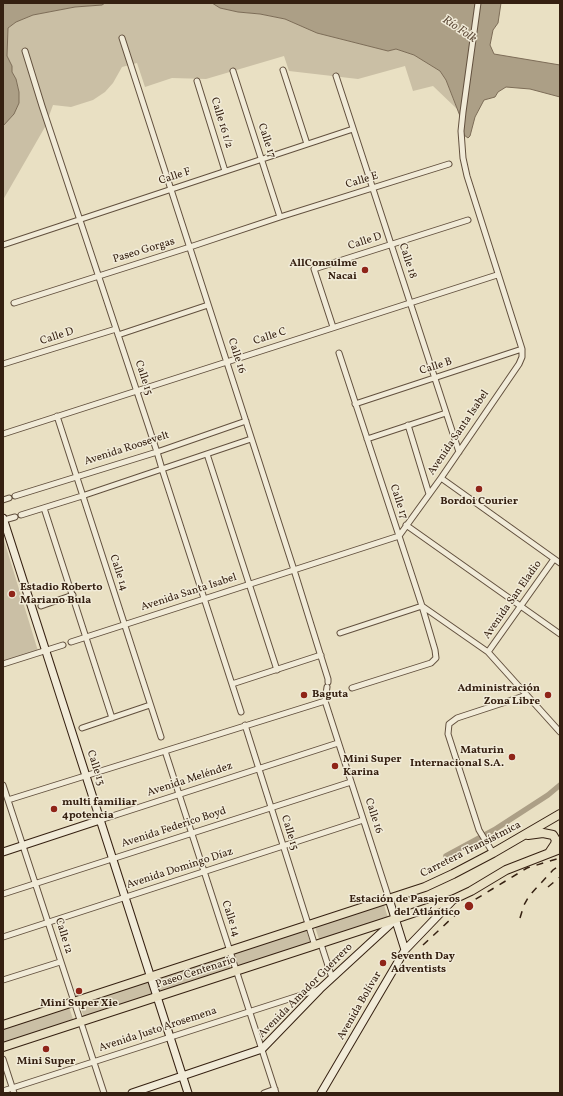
<!DOCTYPE html>
<meta charset="utf-8">
<style>
body{margin:0}
#map{position:relative;width:563px;height:1096px;overflow:hidden;background:#e9e0c3;font-family:Vollkorn,serif}
canvas{display:block}
.frame{position:absolute;inset:0;border:4px solid #352011;pointer-events:none}
</style>
<div id="map">
<canvas width="563" height="1096"></canvas>
<div class="frame"></div>
</div>
<script>
const g = document.querySelector('canvas').getContext('2d');
g.lineJoin = 'round';
function fill(path, color) {
  g.fillStyle = color;
  g.fill(path, 'evenodd');
}
function shape(rows) {
  const path = new Path2D();
  for (const r of rows) {
    path.moveTo(r[0], r[1]);
    for (let i = 2; i < r.length; i += 2) path.lineTo(r[i], r[i + 1]);
  }
  return path;
}
function stroke(path, color, width, dash) {
  g.strokeStyle = color;
  g.lineWidth = width;
  g.lineCap = dash ? 'butt' : 'round';
  g.setLineDash(dash || []);
  g.stroke(path);
}
function write(font, color, halo, rows, align = 'center') {
  g.font = font + ' Vollkorn,serif';
  g.lineWidth = 3;
  g.setLineDash([]);
  g.textBaseline = 'middle';
  g.strokeStyle = halo;
  g.fillStyle = color;
  for (const [text, x, y, turn = 0] of rows) {
    g.save();
    g.translate(x, y);
    g.rotate((+turn || 0) * Math.PI / 180);
    g.textAlign = isNaN(turn) ? turn : align;
    if (halo) g.strokeText(text, 0, 0);
    g.fillText(text, 0, 0);
    g.restore();
  }
}
fill(shape([
 [105,3,212,3,220,8,238,12,260,14,285,19,318,33,388,51,396,49,414,55,440,71,446,80,457,109,433,86,413,91,405,66,358,79,289,71,284,56,206,79,172,78,145,87,137,63,122,67,113,83,105,92,93,100,71,107,53,105,45,127,3,200,3,126,14,114,19,103,19,92,16,79,12,72,12,66,7,56,8,28,16,22,33,15,75,7,102,5],
 [3,537,38,651,3,662],
 [384,905,389,921,320,942,315,927],
 [306,929,311,945,239,968,234,952],
 [226,955,231,970,161,993,156,978],
 [148,980,153,996,84,1018,79,1003],
 [69,1007,74,1022,3,1044,3,1028]
]), '#cabfa5');
const water = shape([
 [3,3,105,3,102,5,75,7,33,15,16,22,8,28,7,56,12,66,12,72,16,79,19,92,19,103,14,114,3,126,3,3],
 [212,3,501,3,498,23,493,30,490,45,494,54,560,65,560,97,530,89,506,87,498,92,495,97,484,100,475,117,470,136,468,138,464,135,460,116,446,80,440,71,414,55,396,49,388,51,317,33,285,19,260,14,238,12,220,8,212,3]
]);
fill(water, '#ac9f86');
stroke(water, '#7c6c57', 1);
stroke(shape([
 [446,856,494,830,548,795,560,785]
]), '#ac9f86', 5.5);
const street = shape([
 [122,38,294,570,328,679,328,682],
 [25,51,42,106,157,452,162,469,241,712],
 [283,70,307,144],
 [233,71,280,217],
 [336,76,459,452],
 [197,81,225,171],
 [3,245,353,129],
 [14,303,190,247,280,217,449,164],
 [333,327,314,269,468,220],
 [118,335,208,305],
 [339,353,422,606,435,650,436,658,431,663,352,688],
 [3,364,116,329],
 [355,404,522,349],
 [57,416,161,737],
 [408,425,429,494],
 [3,434,497,275],
 [367,439,446,413],
 [207,454,277,670],
 [441,478,560,563],
 [15,496,157,452,246,421],
 [3,500,9,498],
 [44,508,112,718],
 [21,515,82,496,251,439],
 [4,520,15,517],
 [406,525,560,634],
 [41,606,73,595],
 [340,633,422,606,488,652,560,732],
 [71,642,399,536,441,478,519,364,522,357,522,349,467,176,463,158,461,131,463,112,478,3],
 [488,652,554,559],
 [3,664,63,645],
 [232,684,321,655],
 [327,687,325,701,389,899],
 [245,725,315,946],
 [82,728,150,705],
 [165,751,276,1093],
 [3,785,104,1093],
 [8,800,325,701],
 [100,820,338,743],
 [493,853,479,830,448,734,449,724,457,718,527,695],
 [3,894,351,782],
 [3,937,363,820],
 [321,944,332,978],
 [3,980,60,962],
 [3,1059,14,1093],
 [3,1091,320,989],
 [264,1093,275,1089]
]);
const secondary = shape([
 [3,518,188,1093],
 [3,852,100,820],
 [389,899,405,950],
 [132,1093,262,1049,320,989,395,920],
 [321,1093,405,950,454,899]
]);
const primary = shape([
 [528,835,543,833,553,835,556,840,555,844,549,853],
 [3,1025,425,887,453,874,493,853,560,814],
 [3,1047,395,919,454,899,471,891,506,870,560,849]
]);
stroke(street, '#62503e', 7);
stroke(secondary, '#352011', 9);
stroke(primary, '#352011', 10);
stroke(street, '#f1ebd8', 5);
stroke(secondary, '#f1ebd8', 7);
stroke(primary, '#e9e0c3', 8);
stroke(shape([
 [548,887,560,877],
 [520,918,524,905,529,896,553,870,560,865],
 [423,945,466,905,527,868,560,858]
]), '#352011', 1.5, [7, 7]);
for (const [x, y, r, color] of [
 [365,270,4,"#8f2418"],
 [479,489,4,"#8f2418"],
 [12,594,4,"#8f2418"],
 [304,695,4,"#8f2418"],
 [548,695,4,"#8f2418"],
 [512,757,4,"#8f2418"],
 [335,766,4,"#8f2418"],
 [54,809,4,"#8f2418"],
 [469,906,5,"#8f2418"],
 [383,963,4,"#8f2418"],
 [79,991,4,"#8f2418"],
 [46,1049,4,"#8f2418"]
]) {
  const dot = new Path2D();
  dot.arc(x, y, r, 0, 2 * Math.PI);
  g.fillStyle = color;
  g.fill(dot);
  stroke(dot, '#f1ebd8', 1.5);
}
write('11px', '#352011', '#f1ebd8', [
 ["Calle 16 1/2",221,123,73],
 ["Calle 17",266,141,72],
 ["Calle F",175,177,-18],
 ["Calle E",362,181,-17],
 ["Calle D",365,242,-18],
 ["Paseo Gorgas",144,251,-17],
 ["Calle 18",407,261,72],
 ["Calle D",57,337,-18],
 ["Calle C",270,337,-18],
 ["Calle 16",236,356,72],
 ["Calle B",436,367,-18],
 ["Calle 15",143,378,72],
 ["Avenida Santa Isabel",459,433,-56],
 ["Avenida Roosevelt",127,449,-18],
 ["Calle 17",398,502,72],
 ["Calle 14",118,573,72],
 ["Avenida Santa Isabel",189,593,-18],
 ["Avenida San Eladio",513,600,-55],
 ["Calle 13",95,768,72],
 ["Avenida Meléndez",190,780,-18],
 ["Calle 16",373,816,72],
 ["Avenida Federico Boyd",174,828,-18],
 ["Calle 15",289,833,73],
 ["Carretera Transístmica",471,850,-27],
 ["Avenida Domingo Díaz",180,869,-18],
 ["Calle 14",230,919,72],
 ["Calle 12",63,936,73],
 ["Paseo Centenario",196,973,-18],
 ["Avenida Amador Guerrero",306,991,-45],
 ["Avenida Bolívar",360,1006,-60],
 ["Avenida Justo Arosemena",158,1030,-18]
]);
write('bold 11px', '#352011', '#f1ebd8', [
 ["AllConsulme",357,264,"right"],
 ["Nacai",357,277,"right"],
 ["Bordoi Courier",479,502,"center"],
 ["Estadio Roberto",20,588],
 ["Mariano Bula",20,601],
 ["Administración",540,689,"right"],
 ["Zona Libre",540,702,"right"],
 ["Baguta",312,695],
 ["Maturin",504,751,"right"],
 ["Internacional S.A.",504,764,"right"],
 ["Mini Super",343,760],
 ["Karina",343,773],
 ["multi familiar",62,803],
 ["4potencia",62,816],
 ["Estación de Pasajeros",460,900,"right"],
 ["del Atlántico",460,913,"right"],
 ["Seventh Day",391,957],
 ["Adventists",391,970],
 ["Mini Super Xie",79,1004,"center"],
 ["Mini Super",46,1062,"center"]
], 'left');
write('italic 12px', '#5f4c3a', '#f1ebd8', [
 ["Río Folk",459,30,34]
]);
</script>
